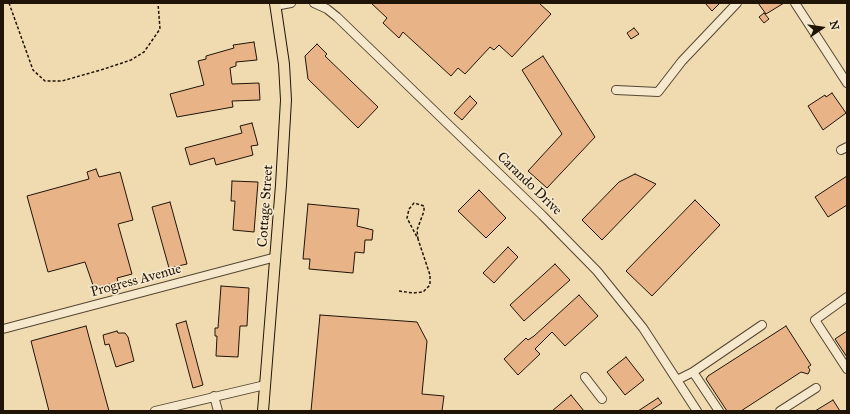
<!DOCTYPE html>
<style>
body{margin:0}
#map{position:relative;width:850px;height:414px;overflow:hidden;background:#f0dbb1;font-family:"IM FELL Great Primer",serif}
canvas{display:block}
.frame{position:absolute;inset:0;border:4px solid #201407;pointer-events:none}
.north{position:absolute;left:802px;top:8px;width:40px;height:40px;-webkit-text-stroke:3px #f5e8cc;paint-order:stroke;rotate:77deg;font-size:11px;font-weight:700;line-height:16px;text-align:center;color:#201407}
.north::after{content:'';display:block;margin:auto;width:14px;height:18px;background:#201407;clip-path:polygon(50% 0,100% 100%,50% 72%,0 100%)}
</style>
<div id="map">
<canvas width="850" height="414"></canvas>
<div class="frame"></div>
<div class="north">N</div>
</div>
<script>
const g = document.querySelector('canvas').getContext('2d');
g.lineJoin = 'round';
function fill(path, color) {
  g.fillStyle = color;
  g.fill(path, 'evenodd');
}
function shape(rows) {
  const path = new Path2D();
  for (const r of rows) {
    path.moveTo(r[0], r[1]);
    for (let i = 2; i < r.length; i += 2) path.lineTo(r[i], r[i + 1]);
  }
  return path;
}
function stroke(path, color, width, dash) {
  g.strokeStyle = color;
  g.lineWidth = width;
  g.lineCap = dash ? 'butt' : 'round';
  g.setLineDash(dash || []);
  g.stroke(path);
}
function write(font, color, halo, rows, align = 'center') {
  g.font = font + ' "IM FELL Great Primer",serif';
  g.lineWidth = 3.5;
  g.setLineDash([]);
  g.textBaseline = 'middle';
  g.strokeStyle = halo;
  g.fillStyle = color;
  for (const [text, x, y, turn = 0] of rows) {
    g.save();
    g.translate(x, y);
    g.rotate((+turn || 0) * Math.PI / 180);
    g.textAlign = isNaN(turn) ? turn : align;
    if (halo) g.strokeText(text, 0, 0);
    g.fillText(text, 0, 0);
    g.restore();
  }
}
const building = shape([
 [371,3,539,3,551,14,512,57,499,45,494,50,490,47,465,74,458,68,451,76,403,32,399,38,383,23,387,18,371,3],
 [705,3,720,3,712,11,705,3],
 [758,3,784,3,766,14,758,3],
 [764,13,769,19,764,23,759,17,764,13],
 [634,28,639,34,631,39,627,33,634,28],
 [254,42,257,60,236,62,236,66,230,68,232,84,259,83,260,100,232,101,233,107,177,117,170,94,204,85,198,61,206,59,206,56,234,48,233,45,254,42],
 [317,44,327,54,325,56,378,107,358,128,308,79,305,56,317,44],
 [543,56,595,137,547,188,528,171,562,134,522,70,543,56],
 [832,93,846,113,823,130,808,106,825,95,826,97,832,93],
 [470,96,477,103,462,120,454,113,470,96],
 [252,123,258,145,251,146,253,155,216,165,214,158,190,165,185,148,242,133,240,126,252,123],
 [96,169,99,177,120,172,133,220,118,224,132,274,117,278,118,282,94,288,85,262,48,272,27,196,89,179,87,172,96,169],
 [635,174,656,184,602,240,582,220,619,182,635,174],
 [847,176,847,205,828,217,815,197,847,176],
 [232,181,258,182,254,232,233,230,235,201,231,201,232,181],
 [479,190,506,218,486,238,458,211,479,190],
 [695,200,720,225,652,296,626,271,695,200],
 [170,202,187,264,169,268,152,207,170,202],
 [308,204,359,209,357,226,373,230,372,240,365,240,364,253,355,252,353,273,309,269,310,259,303,259,308,204],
 [508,247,518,257,494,283,483,273,508,247],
 [555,264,570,280,524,321,510,305,555,264],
 [221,286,249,288,247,326,240,326,238,357,216,356,217,336,215,336,215,328,218,328,221,286],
 [579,295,598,316,565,346,552,332,535,349,540,354,518,375,504,359,526,338,528,340,534,336,579,295],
 [320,315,417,322,427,341,422,394,444,396,442,411,311,411,320,315],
 [186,321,203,385,193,388,176,324,186,321],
 [86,326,109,411,49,411,31,341,86,326],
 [786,326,811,365,808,367,810,370,808,374,801,372,741,411,727,411,706,379,708,376,786,326],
 [117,331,118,333,125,333,128,337,134,361,116,367,109,344,105,345,103,335,117,331],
 [847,331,847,357,835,339,847,331],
 [626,357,644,380,625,395,607,372,626,357],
 [571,395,584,411,552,411,571,395],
 [658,398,662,403,650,411,638,411,658,398],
 [833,400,840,411,815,411,833,400]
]);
fill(building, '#e8b387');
stroke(building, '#201407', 1);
const minor = shape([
 [314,3,327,9,337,17,542,215,597,271,643,328,697,411],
 [795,3,847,83],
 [275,6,291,3],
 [616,90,658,92,682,61,737,3],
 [841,150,847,147],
 [847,297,815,320,847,369],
 [3,329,276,257],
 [693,372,762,325],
 [585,377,602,399],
 [677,380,693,372,719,411],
 [214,396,218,411],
 [155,411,265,385],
 [780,411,816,388]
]);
const major = shape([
 [263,411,281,185,286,100,284,64,275,3]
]);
stroke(minor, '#544632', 10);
stroke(major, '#201407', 12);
stroke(shape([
 [9,3,33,70,45,81,62,81,104,69,131,60,144,52,160,29,158,3],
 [399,291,413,293,423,292,430,285,430,275,418,239,407,218,409,209,414,203,424,206,424,211,417,230,418,239]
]), '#201407', 1.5, [3, 2]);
stroke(minor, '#f5e8cc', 8);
stroke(major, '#f0dbb1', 10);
write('14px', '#201407', '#f5e8cc', [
 ["Carando Drive",529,184,44],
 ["Cottage Street",266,206,-86],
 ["Progress Avenue",136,281,-15]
]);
</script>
